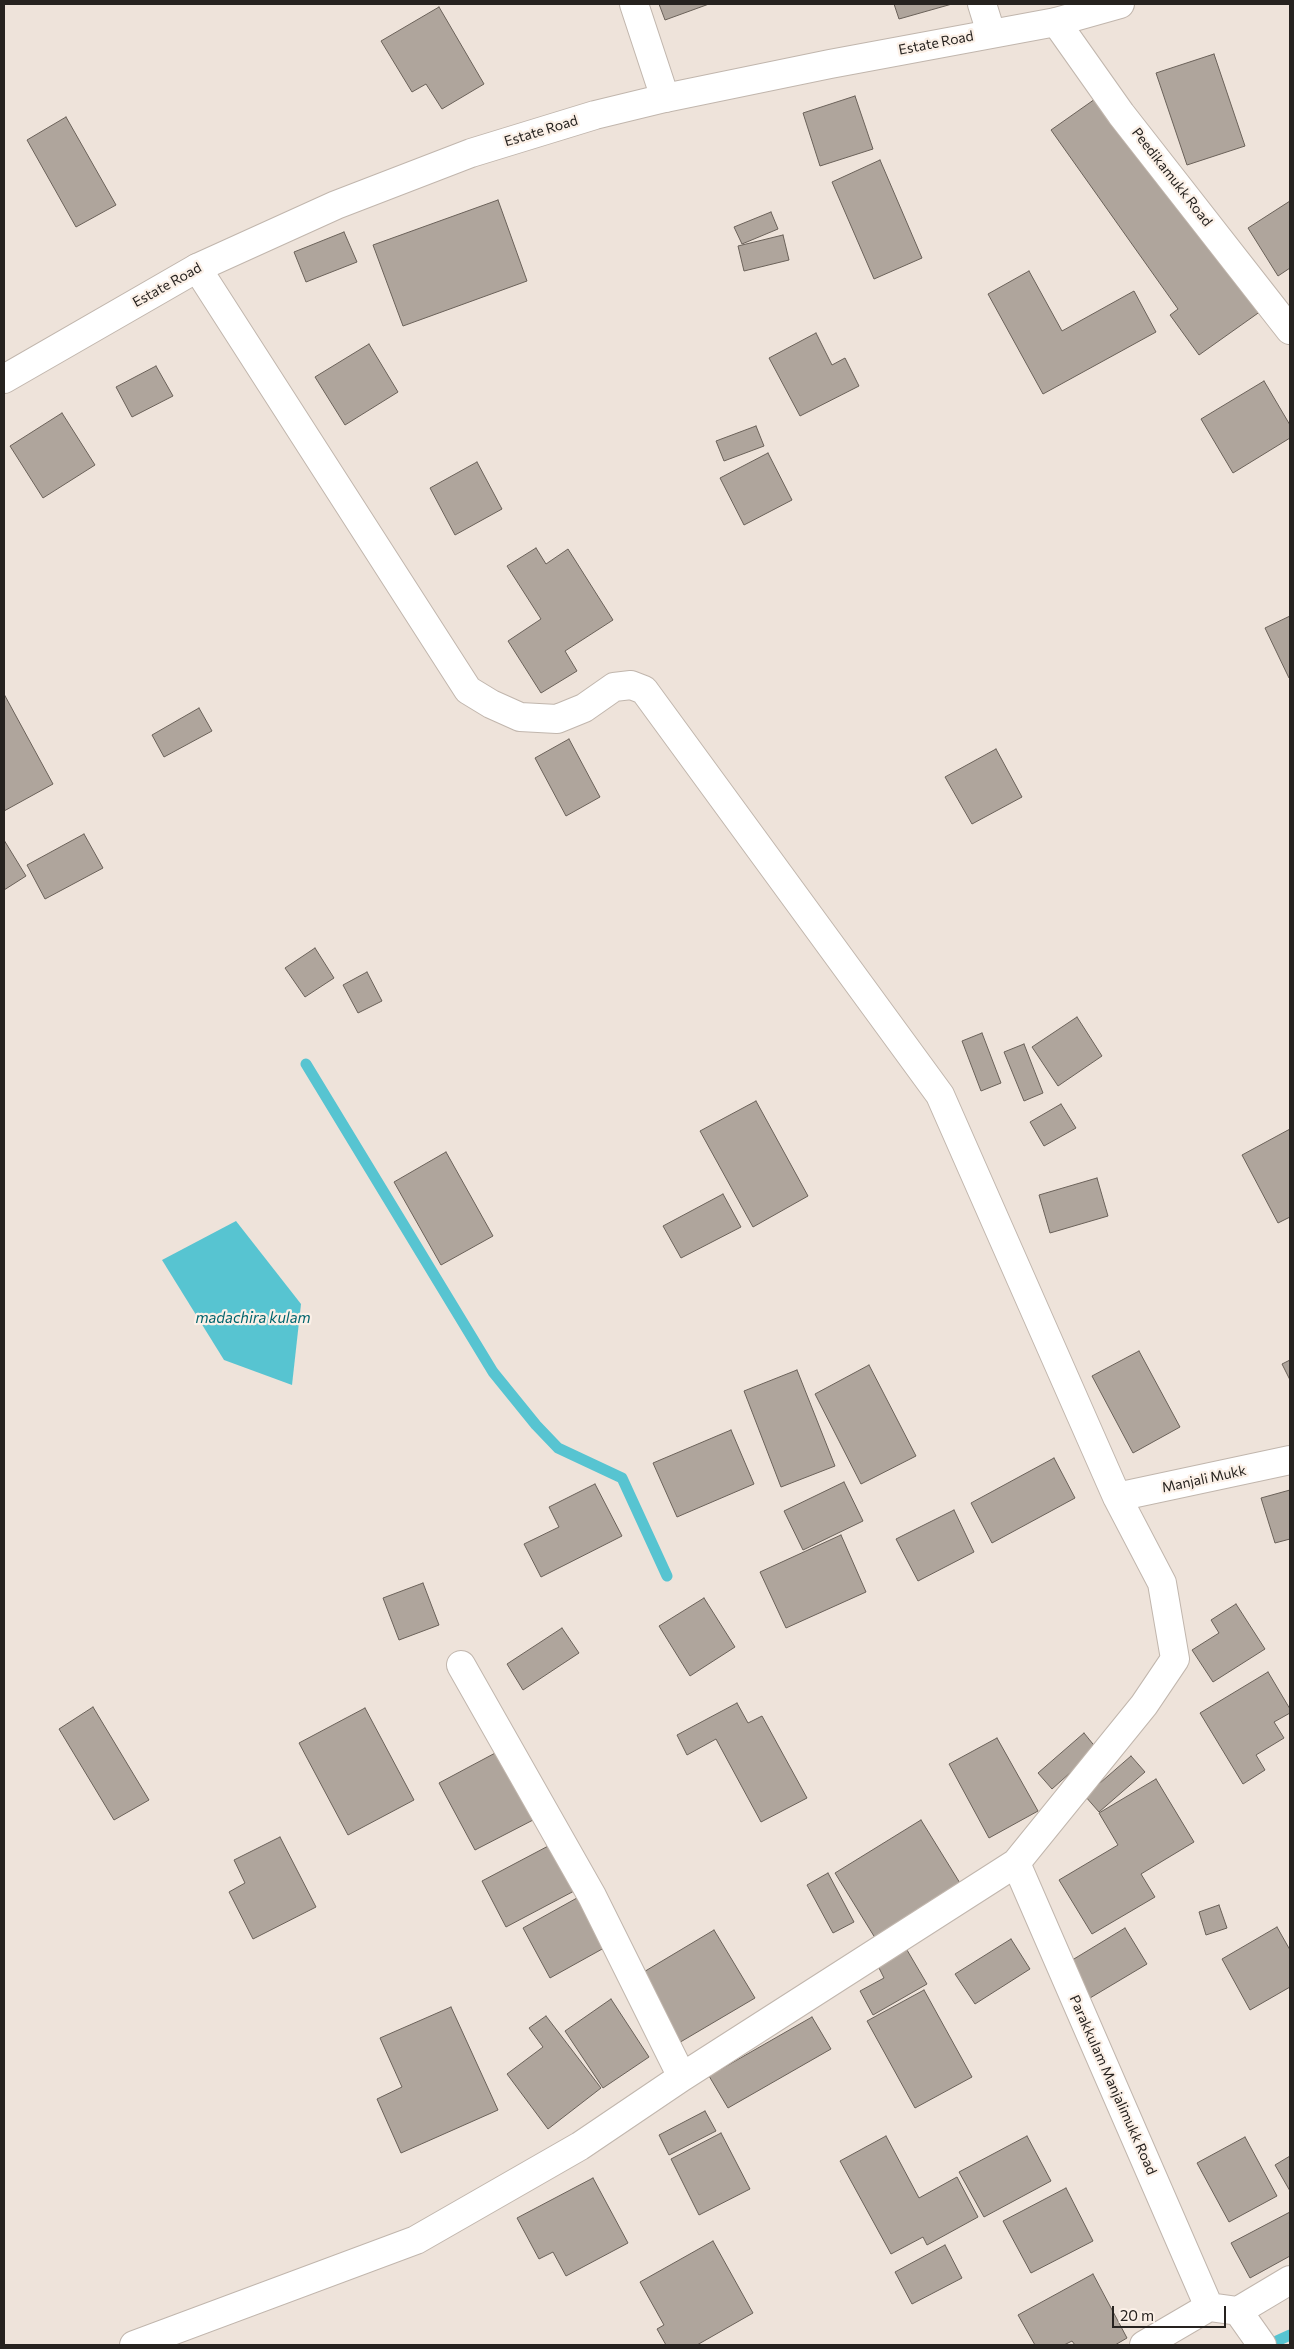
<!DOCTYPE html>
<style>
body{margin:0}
#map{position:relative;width:1294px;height:2349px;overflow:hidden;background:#eee3da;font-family:Commissioner,sans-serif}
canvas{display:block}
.frame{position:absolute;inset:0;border:5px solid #26221f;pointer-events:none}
.scale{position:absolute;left:1112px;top:2306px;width:114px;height:22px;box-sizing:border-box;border:2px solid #26221f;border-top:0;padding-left:6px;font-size:15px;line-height:18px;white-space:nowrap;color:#26221f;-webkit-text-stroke:4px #fbf0e7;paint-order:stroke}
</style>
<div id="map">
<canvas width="1294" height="2349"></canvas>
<div class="frame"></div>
<div class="scale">20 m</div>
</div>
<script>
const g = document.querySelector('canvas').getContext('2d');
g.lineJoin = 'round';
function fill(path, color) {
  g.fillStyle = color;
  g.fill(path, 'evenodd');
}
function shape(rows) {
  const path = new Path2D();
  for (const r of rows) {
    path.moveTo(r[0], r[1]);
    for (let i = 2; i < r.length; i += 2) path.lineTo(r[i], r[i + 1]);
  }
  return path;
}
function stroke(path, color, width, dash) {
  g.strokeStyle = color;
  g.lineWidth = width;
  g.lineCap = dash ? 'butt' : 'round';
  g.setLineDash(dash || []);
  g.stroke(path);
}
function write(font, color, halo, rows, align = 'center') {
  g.font = font + ' Commissioner,sans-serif';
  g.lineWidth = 4.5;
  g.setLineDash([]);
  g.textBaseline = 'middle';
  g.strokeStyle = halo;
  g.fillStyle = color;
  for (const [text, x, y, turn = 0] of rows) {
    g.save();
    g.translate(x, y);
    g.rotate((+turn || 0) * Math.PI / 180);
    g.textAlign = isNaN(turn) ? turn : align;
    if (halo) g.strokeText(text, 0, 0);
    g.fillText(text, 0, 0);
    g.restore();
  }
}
fill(shape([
 [236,1221,301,1304,292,1385,224,1360,162,1260]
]), '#57c4d1');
stroke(shape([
 [306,1064,493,1372,536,1425,558,1448,622,1478,667,1576],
 [1268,2345,1290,2335]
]), '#57c4d1', 11);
const building = shape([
 [659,4,709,4,665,20,659,4],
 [894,4,952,4,899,19,894,4],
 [439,7,484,84,442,109,426,84,412,92,381,41,439,7],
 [1214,54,1245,146,1187,165,1156,73,1214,54],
 [1105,92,1261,311,1199,355,1170,315,1178,309,1051,130,1105,92],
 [855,96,873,149,820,166,803,113,855,96],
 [66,117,116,205,76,227,27,140,66,117],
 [880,160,922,258,874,279,832,182,880,160],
 [498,200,527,281,403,326,373,245,498,200],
 [1290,201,1290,268,1278,276,1248,228,1290,201],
 [771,212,778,229,742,244,734,227,771,212],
 [344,232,357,262,306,282,294,252,344,232],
 [783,235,789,260,744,271,738,246,783,235],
 [1029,271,1062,331,1134,291,1156,332,1043,394,988,294,1029,271],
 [816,333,832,365,845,358,859,386,800,416,769,358,816,333],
 [369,344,398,392,345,425,315,377,369,344],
 [156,366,173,396,132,417,116,387,156,366],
 [1264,381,1290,425,1290,438,1233,473,1201,419,1264,381],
 [62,413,95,465,43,498,10,446,62,413],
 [756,426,764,446,724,461,716,441,756,426],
 [768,453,792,500,744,525,720,478,768,453],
 [477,462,502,509,455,535,430,488,477,462],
 [536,548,546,564,568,549,613,620,565,651,577,671,541,693,508,641,541,619,507,566,536,548],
 [1290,616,1290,677,1289,678,1265,628,1290,616],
 [4,694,53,784,4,811,4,694],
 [199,708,212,731,164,757,152,735,199,708],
 [569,739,600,797,566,816,535,758,569,739],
 [996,749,1022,797,972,824,945,777,996,749],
 [84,834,103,868,45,899,27,865,84,834],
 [4,840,26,876,4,890,4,840],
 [315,948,334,978,305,997,285,968,315,948],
 [367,972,382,1001,358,1013,343,985,367,972],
 [1077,1017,1102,1056,1058,1086,1032,1047,1077,1017],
 [982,1033,1001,1083,981,1091,962,1041,982,1033],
 [1024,1044,1043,1093,1024,1101,1004,1052,1024,1044],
 [756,1101,808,1196,753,1227,700,1131,756,1101],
 [1061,1104,1076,1128,1044,1146,1030,1122,1061,1104],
 [1290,1129,1290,1217,1278,1223,1242,1155,1290,1129],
 [446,1152,493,1236,441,1265,394,1182,446,1152],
 [1097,1178,1108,1216,1050,1233,1039,1195,1097,1178],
 [723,1194,741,1227,681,1258,663,1226,723,1194],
 [1139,1351,1180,1427,1133,1453,1092,1376,1139,1351],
 [1290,1360,1290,1380,1282,1364,1290,1360],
 [869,1365,916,1456,861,1484,815,1394,869,1365],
 [797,1370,835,1466,781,1487,744,1391,797,1370],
 [731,1430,754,1484,677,1517,653,1463,731,1430],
 [1054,1458,1075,1498,992,1543,971,1503,1054,1458],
 [844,1482,863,1521,803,1550,784,1511,844,1482],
 [595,1484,622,1536,541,1577,524,1544,559,1527,549,1507,595,1484],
 [1290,1490,1290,1539,1275,1543,1261,1498,1290,1490],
 [954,1510,974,1552,918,1581,896,1539,954,1510],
 [841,1535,866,1592,786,1628,760,1572,841,1535],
 [423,1583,439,1625,399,1640,383,1598,423,1583],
 [704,1598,735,1647,690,1676,659,1626,704,1598],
 [1236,1604,1265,1649,1213,1682,1192,1650,1219,1633,1211,1620,1236,1604],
 [562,1628,579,1653,523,1690,507,1664,562,1628],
 [1268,1672,1290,1709,1290,1713,1274,1722,1284,1738,1256,1755,1265,1770,1243,1784,1200,1713,1268,1672],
 [737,1703,748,1723,762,1716,807,1798,761,1822,716,1739,687,1755,677,1735,737,1703],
 [93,1707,149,1800,114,1820,59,1729,93,1707],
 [365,1708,414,1800,348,1835,299,1743,365,1708],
 [1084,1733,1097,1749,1052,1789,1038,1773,1084,1733],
 [997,1738,1038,1811,989,1838,949,1764,997,1738],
 [499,1751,535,1819,475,1850,439,1783,499,1751],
 [1131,1756,1145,1772,1099,1812,1085,1796,1131,1756],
 [1156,1779,1194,1842,1141,1874,1155,1897,1092,1934,1059,1880,1118,1845,1099,1813,1156,1779],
 [921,1820,963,1888,877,1941,835,1873,921,1820],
 [280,1837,316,1907,253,1939,229,1892,245,1883,234,1860,280,1837],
 [552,1844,576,1890,506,1927,482,1881,552,1844],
 [828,1873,854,1922,833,1933,807,1885,828,1873],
 [577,1898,604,1948,550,1978,523,1928,577,1898],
 [1219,1905,1227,1928,1206,1935,1199,1912,1219,1905],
 [1277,1927,1290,1950,1290,1987,1250,2010,1222,1959,1277,1927],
 [1125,1928,1147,1964,1090,1998,1069,1962,1125,1928],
 [714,1930,755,1998,677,2044,637,1976,714,1930],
 [1011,1939,1030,1969,975,2004,955,1974,1011,1939],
 [907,1950,927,1984,873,2015,860,1991,884,1978,878,1966,907,1950],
 [924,1990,972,2077,915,2108,867,2021,924,1990],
 [611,1999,649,2057,603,2088,565,2031,611,1999],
 [451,2007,498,2110,401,2153,377,2099,402,2087,380,2038,451,2007],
 [546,2016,601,2088,548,2129,507,2074,543,2047,529,2028,546,2016],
 [812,2017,831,2049,728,2108,709,2076,812,2017],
 [705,2111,716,2131,669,2155,659,2135,705,2111],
 [721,2133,750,2189,699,2215,671,2159,721,2133],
 [886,2136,919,2198,957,2177,978,2217,927,2245,923,2237,891,2254,840,2161,886,2136],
 [1027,2136,1051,2181,984,2217,959,2172,1027,2136],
 [1245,2137,1277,2196,1229,2222,1197,2163,1245,2137],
 [1290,2156,1290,2191,1275,2165,1290,2156],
 [593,2178,628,2243,566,2276,553,2252,539,2259,517,2218,593,2178],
 [1066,2188,1093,2241,1031,2273,1003,2221,1066,2188],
 [1290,2212,1290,2256,1250,2278,1231,2243,1290,2212],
 [713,2241,753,2313,697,2345,666,2345,657,2329,664,2325,640,2282,713,2241],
 [945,2245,962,2278,912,2304,895,2272,945,2245],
 [1093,2274,1127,2338,1115,2345,1075,2345,1072,2341,1064,2345,1035,2345,1018,2315,1093,2274]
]);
fill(building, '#afa59c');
stroke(building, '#6a6159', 1);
const street = shape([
 [634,4,665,98],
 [982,4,991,33],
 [1056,22,1121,114,1290,330],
 [1117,1497,1290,1460],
 [461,1665,592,1896,682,2077],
 [1016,1863,1209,2307],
 [1209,2307,1238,2311,1262,2345],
 [1238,2311,1290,2280],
 [134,2345,416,2240,580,2146,682,2077,1016,1863,1144,1705,1175,1659,1162,1583,1117,1497,940,1095,644,690,631,685,614,687,584,708,557,719,520,717,491,704,468,690,197,268],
 [1144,2345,1209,2307]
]);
const secondary = shape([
 [4,379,197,268,336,205,471,153,595,115,665,98,830,64,1056,22,1120,4]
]);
stroke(street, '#c1b6ad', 30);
stroke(secondary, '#c1b6ad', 30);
stroke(street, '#fff', 28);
stroke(secondary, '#fff', 28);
write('14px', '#26221f', '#fbf0e7', [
 ["Estate Road",936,43,-11],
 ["Estate Road",541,131,-17],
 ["Peedikamukk Road",1172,177,52],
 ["Estate Road",167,285,-29],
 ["Manjali Mukk",1204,1479,-12],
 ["Parakkulam Manjalimukk Road",1113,2085,66]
]);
write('italic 15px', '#00646d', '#fbf0e7', [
 ["madachira kulam",253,1318]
]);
</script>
